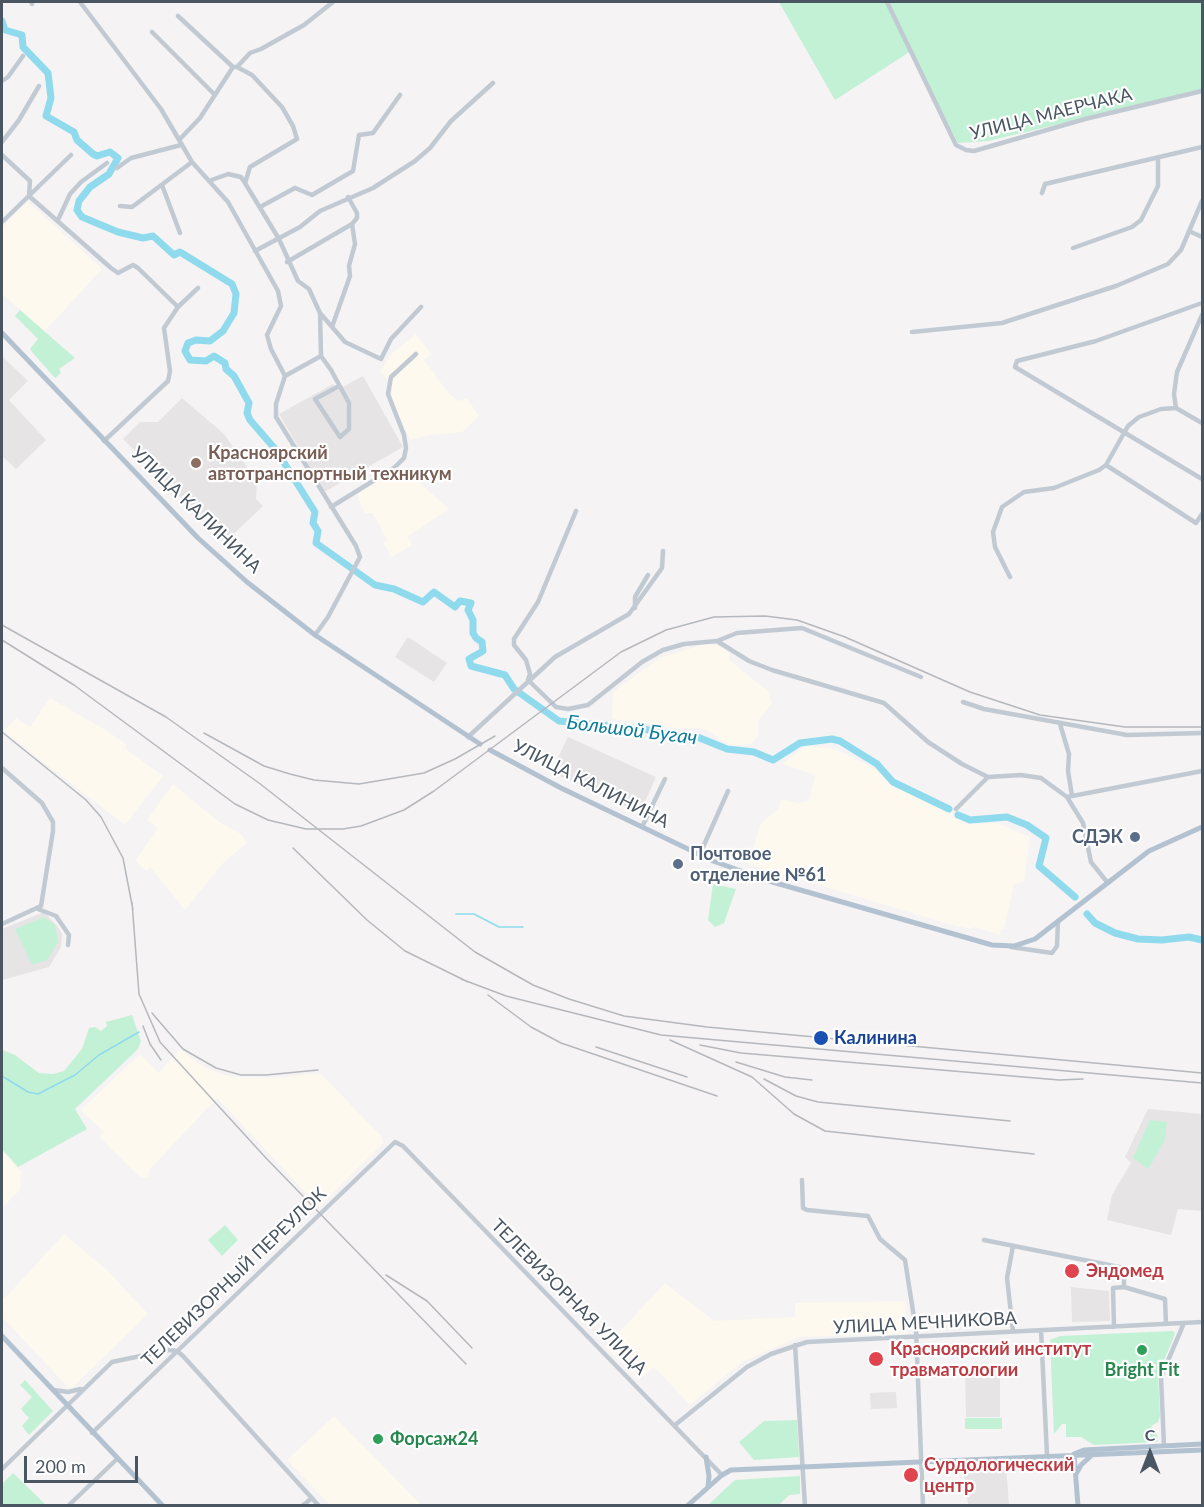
<!DOCTYPE html>
<meta charset="utf-8">
<style>
body{margin:0}
#map{position:relative;width:1204px;height:1507px;overflow:hidden;background:#f5f3f3;font-family:Lato,sans-serif}
canvas{display:block}
.frame{position:absolute;inset:0;border:3px solid #4a5661;pointer-events:none}
.north{position:absolute;left:1120px;top:1423px;width:60px;height:60px;-webkit-text-stroke:4px #fff;paint-order:stroke;rotate:0deg;font-size:16px;font-weight:700;line-height:24px;text-align:center;color:#4a5661}
.north::after{content:'';display:block;margin:auto;width:21px;height:27px;background:#4a5661;clip-path:polygon(50% 0,100% 100%,50% 72%,0 100%)}
.scale{position:absolute;left:24px;top:1456px;width:114px;height:27px;box-sizing:border-box;border:3px solid #4a5661;border-top:0;padding-left:8px;font-size:18px;line-height:21px;white-space:nowrap;color:#4a5661;-webkit-text-stroke:4px #fff;paint-order:stroke}
</style>
<div id="map">
<canvas width="1204" height="1507"></canvas>
<div class="frame"></div>
<div class="north">С</div>
<div class="scale">200 m</div>
</div>
<script>
const g = document.querySelector('canvas').getContext('2d');
g.lineJoin = 'round';
function fill(path, color) {
  g.fillStyle = color;
  g.fill(path, 'evenodd');
}
function shape(rows) {
  const path = new Path2D();
  for (const r of rows) {
    path.moveTo(r[0], r[1]);
    for (let i = 2; i < r.length; i += 2) path.lineTo(r[i], r[i + 1]);
  }
  return path;
}
function stroke(path, color, width, dash) {
  g.strokeStyle = color;
  g.lineWidth = width;
  g.lineCap = dash ? 'butt' : 'round';
  g.setLineDash(dash || []);
  g.stroke(path);
}
function write(font, color, halo, rows, align = 'center') {
  g.font = font + ' Lato,sans-serif';
  g.lineWidth = 4.5;
  g.setLineDash([]);
  g.textBaseline = 'middle';
  g.strokeStyle = halo;
  g.fillStyle = color;
  for (const [text, x, y, turn = 0] of rows) {
    g.save();
    g.translate(x, y);
    g.rotate((+turn || 0) * Math.PI / 180);
    g.textAlign = isNaN(turn) ? turn : align;
    if (halo) g.strokeText(text, 0, 0);
    g.fillText(text, 0, 0);
    g.restore();
  }
}
fill(shape([
 [28,202,102,269,45,331,2,294,2,227],
 [416,334,431,354,424,360,450,395,458,401,467,398,479,416,462,432,430,435,410,440,392,399,392,385,380,371,391,354],
 [402,467,449,509,407,537,412,545,392,557,383,543,387,540,373,513,364,513,357,494],
 [704,644,719,646,729,653,729,660,768,691,772,703,758,721,758,736,752,744,731,746,706,730,698,728,680,729,612,719,613,692,660,658],
 [50,698,109,732,127,745,126,749,163,776,125,825,3,731,16,718,30,727],
 [805,746,831,748,847,754,875,769,892,785,938,804,967,824,997,823,1030,837,1024,882,1014,884,1004,929,1001,929,1000,935,974,927,972,929,952,925,748,864,761,823,779,808,781,799,798,803,809,801,815,775,782,764],
 [173,784,219,822,241,834,247,843,223,863,185,910,150,867,147,871,135,861,158,828,147,820],
 [180,1049,204,1067,230,1077,274,1078,320,1073,381,1136,383,1143,319,1207,217,1098,149,1170,148,1178,140,1177,100,1138,103,1131,81,1110,140,1054,159,1073],
 [2,1151,21,1172,20,1190,2,1208],
 [64,1234,107,1270,148,1314,73,1387,68,1387,2,1317,2,1301],
 [665,1283,714,1321,795,1317,795,1303,905,1301,907,1334,799,1337,742,1362,690,1405,654,1367,639,1380,605,1347],
 [334,1416,421,1505,330,1505,287,1460]
]), '#fdf9ef');
fill(shape([
 [2,356,28,381,9,400,46,440,16,469,2,456],
 [363,376,403,447,324,492,279,414,333,384,337,390],
 [182,398,224,434,257,481,256,499,263,506,225,542,123,439,140,422,158,422],
 [408,637,447,663,434,682,395,657],
 [568,737,656,777,640,813,551,772],
 [44,912,58,927,62,934,61,947,49,967,2,980,2,929],
 [1148,1109,1202,1114,1202,1211,1178,1209,1171,1235,1107,1220,1112,1195,1131,1163,1125,1157],
 [1071,1287,1109,1291,1110,1321,1072,1322],
 [1000,1368,1000,1417,966,1417,965,1369],
 [896,1392,897,1408,871,1409,870,1393],
 [1006,1466,1009,1505,968,1505,963,1468]
]), '#e6e4e5');
fill(shape([
 [779,2,1202,2,1202,90,988,141,958,143,911,51,835,100],
 [20,310,75,358,59,369,61,373,55,378,33,353,30,349,38,339,15,316],
 [713,884,736,889,724,923,715,927,708,920],
 [44,917,55,925,58,942,47,960,32,965,15,929],
 [132,1015,141,1041,138,1049,75,1109,87,1129,18,1167,2,1149,2,1050,15,1055,39,1073,53,1074,64,1071,82,1049,89,1028,95,1027,101,1031,107,1026,106,1022],
 [1150,1120,1167,1122,1165,1140,1148,1169,1133,1158],
 [225,1225,238,1240,222,1256,208,1240],
 [1173,1331,1175,1334,1158,1375,1160,1416,1158,1422,1151,1426,1157,1435,1158,1442,1094,1445,1081,1437,1066,1437,1066,1424,1062,1424,1054,1434,1050,1340,1060,1336],
 [25,1380,53,1411,29,1435,22,1426,29,1418,21,1409,32,1397,20,1385],
 [965,1418,1002,1418,1002,1429,965,1429],
 [797,1420,799,1457,754,1460,739,1442,764,1421],
 [13,1473,46,1505,2,1505,2,1484],
 [800,1476,800,1494,789,1495,779,1505,708,1505,735,1480]
]), '#c3f1d5');
stroke(shape([
 [456,914,474,914,499,927,523,927],
 [2,1076,28,1092,38,1094,75,1075,99,1055,139,1032]
]), '#90daee', 1.5);
stroke(shape([
 [2,21,5,30,22,35,23,47,48,73,51,98,46,116,74,132,77,140,93,154,97,156,110,152,118,158,109,174,90,187,79,201,77,210,82,217,118,232,143,238,153,236,174,255,180,252,232,284,236,294,234,313,223,331,210,341,196,340,188,343,185,351,190,360,206,361,214,356,225,363,226,369,234,376,249,403,247,413,250,420,276,450,315,512,313,523,318,531,316,543,375,585,394,589,423,602,434,592,455,607,460,601,471,603,468,610,473,620,473,633,476,638,482,642,483,651,469,659,471,666,505,675,514,689,559,721,660,731,678,739,695,736,727,749,754,752,773,760,800,743,832,739,840,741,877,764,893,782,949,809],
 [958,815,970,820,1007,817,1027,825,1046,838,1039,866,1075,897],
 [1087,914,1095,923,1115,933,1138,939,1162,940,1189,937,1202,940]
]), '#90daee', 7);
stroke(shape([
 [31,2,32,4],
 [80,2,161,109,192,162,228,202,278,291,281,306,267,335,271,349,285,376,276,404,276,417,356,546,360,557,328,617,315,635],
 [887,2,956,145,966,150,974,151,1085,119,1202,91],
 [178,16,233,67],
 [152,32,215,95],
 [2,81,8,77,23,56],
 [180,139,200,118,233,67,237,67,250,53,261,49,304,25,333,2],
 [2,142,19,120,39,86],
 [2,155,30,181,29,196,111,268,118,273,133,265,138,268,178,307,164,328,170,371,168,381,104,441],
 [117,168,131,158,181,145],
 [209,181,228,174,241,177,245,183,250,167,297,139,293,126,282,107,252,75,237,67],
 [245,183,279,239,298,281,309,289,320,313,321,356,285,376],
 [162,185,180,233],
 [1042,193,1045,184,1202,147],
 [120,206,132,207,192,162],
 [260,207,295,188,312,195,353,171,359,135,373,133,400,95],
 [58,220,70,194,81,182,107,163],
 [2,222,71,155],
 [1189,231,1202,237],
 [1073,248,1132,227,1141,220,1158,186,1158,158],
 [255,251,300,227,320,211,373,188,415,161,430,148,451,121,493,83],
 [287,262,352,224],
 [1202,303,1096,341,1017,361,1015,367,1202,479],
 [178,307,198,288],
 [320,313,345,342,381,359,391,339,421,307],
 [332,327,350,276,349,266,355,244,352,224,357,218,357,213,348,197],
 [912,332,1002,323,1116,286,1168,264,1181,250,1202,201],
 [321,356,331,370,349,403,349,429,340,437,315,399,339,386],
 [1176,408,1174,394,1177,372,1202,315],
 [1176,408,1202,423],
 [1106,465,1196,523,1202,514],
 [331,507,394,468,404,458,406,448,404,435,388,394,391,377,416,354],
 [576,511,538,602,514,639,514,645,526,660,530,674,528,680,556,707,568,709,588,705,642,662,663,650,684,644,717,641,749,661,772,670,884,703,928,742,962,764,988,777],
 [1010,577,995,547,993,532,1002,507,1024,492,1054,488,1099,470,1106,465,1128,426,1139,417,1161,409,1176,408],
 [635,608,635,597,648,575],
 [717,641,737,633,802,628,921,677],
 [963,702,984,709,1127,735,1202,733],
 [1060,724,1069,754,1068,771,1072,796],
 [468,737,555,657,629,614,662,568,663,551],
 [2,768,42,803,53,822,53,831,41,906,2,924],
 [1067,797,1202,771],
 [956,809,988,777,1021,775,1041,778,1067,797,1083,823,1091,862,1107,882],
 [642,827,665,779],
 [700,854,728,791],
 [38,909,56,916,69,935,68,945],
 [1011,947,1052,953,1057,946,1058,921],
 [802,1180,803,1208,807,1210,868,1216,880,1239,905,1260,916,1330,923,1506],
 [984,1240,1124,1268,1124,1287,1165,1299,1166,1324],
 [1013,1246,1007,1278,1013,1331],
 [1114,1327,1113,1288,1124,1287],
 [1041,1330,1047,1455],
 [795,1345,805,1506],
 [54,1390,68,1392,81,1389],
 [675,1425,747,1367,771,1354,807,1342,1202,1322],
 [92,1433,395,1142,403,1146,722,1475],
 [1164,1446,1161,1377,1184,1323],
 [2,1469,112,1362,169,1350,177,1351,183,1356,319,1506],
 [68,1506,117,1459],
 [302,1506,312,1498]
]), '#c1cad2', 4.5);
stroke(shape([
 [2,333,198,538,247,582,315,635,480,744],
 [490,750,561,788,713,861,769,881,992,945,1014,946,1035,939,1149,851,1202,827],
 [2,1336,163,1506],
 [1074,1454,1084,1450,1202,1444],
 [1074,1454,1078,1506],
 [706,1457,709,1476,708,1487],
 [1076,1474,1081,1465,1091,1456],
 [687,1506,722,1475,731,1470,1202,1450]
]), '#b3c2d1', 5);
stroke(shape([
 [2,625,166,717,259,783,475,952,533,985,569,999,624,1016,707,1027,1202,1073],
 [2,640,74,685,235,804,268,820,306,829,343,829,361,826,404,810,434,791,621,652,666,630,714,617,765,616,797,620,845,637,970,692,1040,715,1125,727,1202,727],
 [2,732,86,800,101,817,123,858,133,910],
 [204,733,264,766,290,774,314,780,359,784,424,773,455,759,495,736],
 [293,848,367,920,405,951,468,982],
 [132,902,139,994,160,1042,265,1157,466,1364],
 [461,979,506,996,661,1035,1202,1083],
 [488,995,531,1027,561,1043,717,1096],
 [152,1013,183,1049,216,1068,241,1075,266,1075,318,1070],
 [143,1026,150,1044,161,1060],
 [670,1040,752,1077,794,1114,825,1131,1034,1154],
 [700,1045,741,1053,1059,1080,1083,1079],
 [596,1047,687,1077],
 [736,1062,785,1077,812,1080],
 [764,1079,796,1096,818,1102,1010,1121],
 [386,1275,427,1301,472,1348]
]), '#b5b8bd', 1.5);
for (const [x, y, r, color] of [
 [196,463,6,"#8d6e63"],
 [1135,837,6,"#5c6f8a"],
 [678,864,6,"#5c6f8a"],
 [821,1038,8,"#1a4fb4"],
 [1072,1271,8,"#e0444e"],
 [1142,1350,6,"#2e9e5b"],
 [876,1359,8,"#e0444e"],
 [378,1439,6,"#2e9e5b"],
 [911,1475,8,"#e0444e"]
]) {
  const dot = new Path2D();
  dot.arc(x, y, r, 0, 2 * Math.PI);
  g.fillStyle = color;
  g.fill(dot);
  stroke(dot, '#fff', 2);
}
write('18px', '#4a5661', '#fff', [
 ["УЛИЦА МАЕРЧАКА",1051,114,-14],
 ["УЛИЦА КАЛИНИНА",196,510,44],
 ["УЛИЦА КАЛИНИНА",591,784,27],
 ["ТЕЛЕВИЗОРНЫЙ ПЕРЕУЛОК",234,1277,-44],
 ["ТЕЛЕВИЗОРНАЯ УЛИЦА",569,1297,45],
 ["УЛИЦА МЕЧНИКОВА",925,1323,-3]
]);
write('bold 18px', '#785e54', '#fff', [
 ["Красноярский",208,453],
 ["автотранспортный техникум",208,474]
], 'left');
write('bold 18px', '#4e5e75', '#fff', [
 ["СДЭК",1123,837],
 ["Почтовое",690,854,"left"],
 ["отделение №61",690,875,"left"]
], 'right');
write('bold 18px', '#164399', '#fff', [
 ["Калинина",834,1038]
], 'left');
write('bold 18px', '#be3a42', '#fff', [
 ["Эндомед",1086,1271],
 ["Красноярский институт",890,1349],
 ["травматологии",890,1370],
 ["Сурдологический",924,1465],
 ["центр",924,1486]
], 'left');
write('bold 18px', '#27864d', '#fff', [
 ["Bright Fit",1142,1370],
 ["Форсаж24",390,1439,"left"]
]);
write('italic 20px', '#0c7c9b', '#fff', [
 ["Большой Бугач",632,730,7]
]);
</script>
